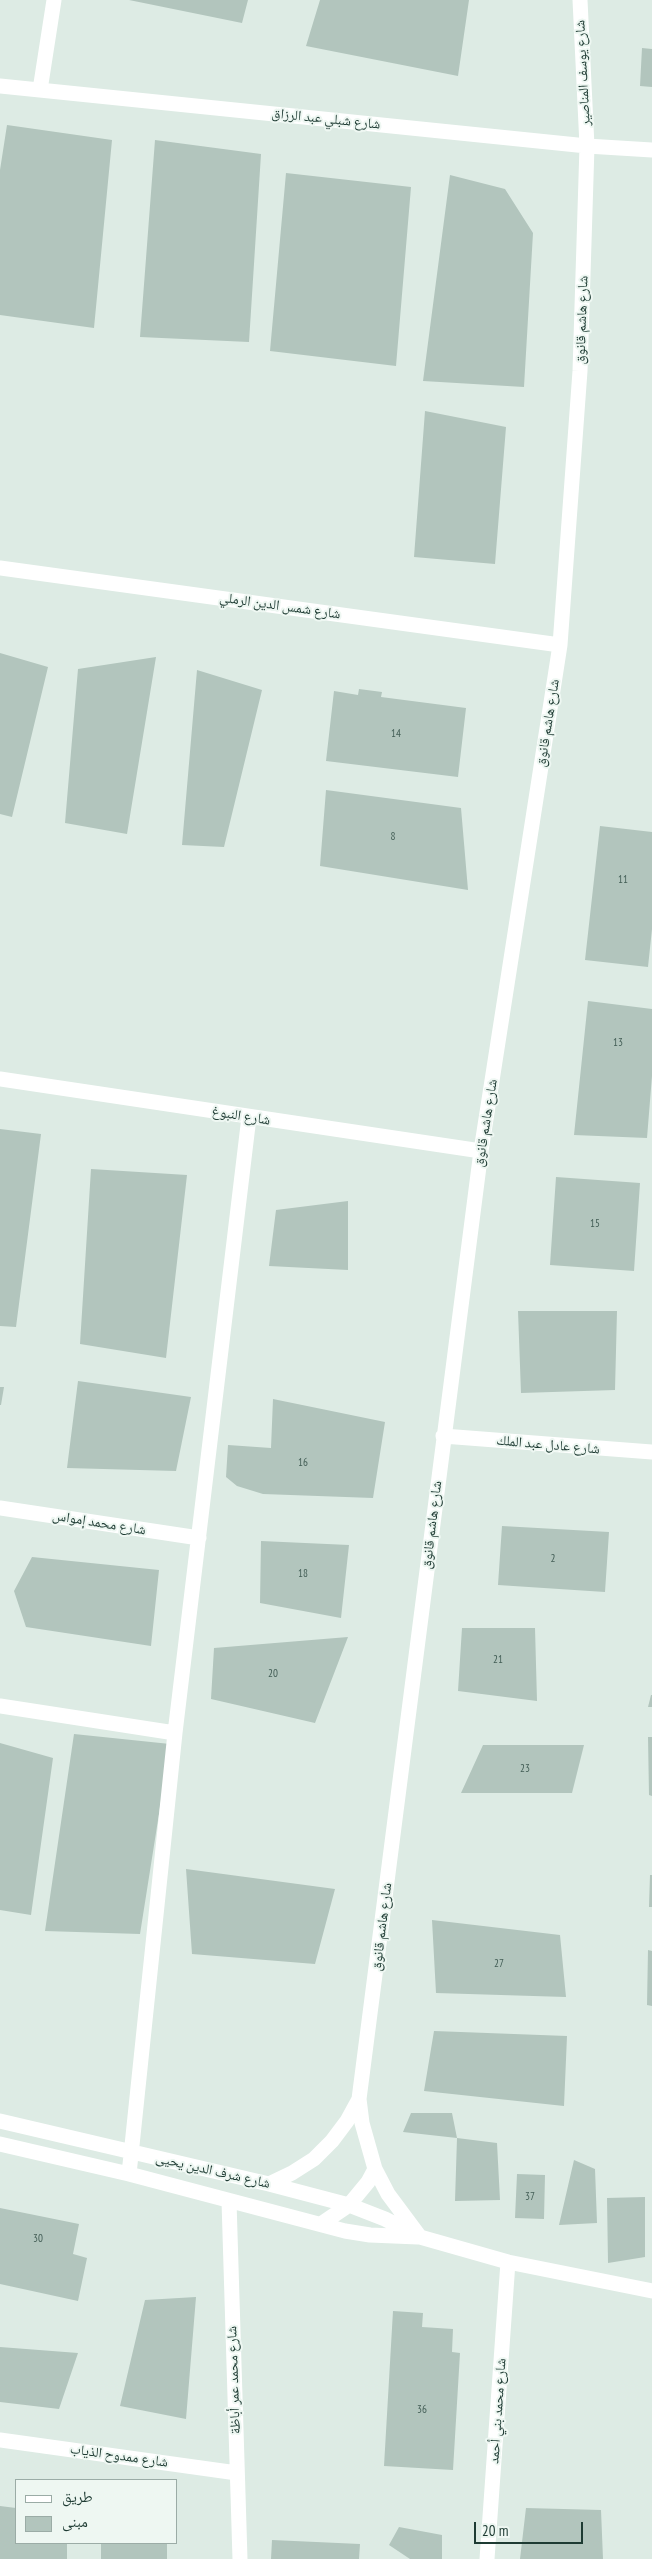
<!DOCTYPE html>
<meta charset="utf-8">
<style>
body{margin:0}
#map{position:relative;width:652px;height:2559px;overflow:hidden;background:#ddebe4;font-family:"PT Sans Narrow","Noto Naskh Arabic",sans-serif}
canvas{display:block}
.legend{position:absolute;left:15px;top:2479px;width:162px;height:65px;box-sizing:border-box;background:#eef7f2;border:1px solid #9baca6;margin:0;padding:6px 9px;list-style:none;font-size:15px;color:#1e3b33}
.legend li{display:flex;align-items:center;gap:10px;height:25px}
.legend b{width:25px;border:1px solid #9baca6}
.scale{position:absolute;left:474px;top:2522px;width:109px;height:22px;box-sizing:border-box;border:2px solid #1e3b33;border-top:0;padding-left:6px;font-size:15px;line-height:18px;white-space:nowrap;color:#1e3b33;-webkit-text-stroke:4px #eef7f2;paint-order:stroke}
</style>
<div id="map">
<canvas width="652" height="2559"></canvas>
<ul class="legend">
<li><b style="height:6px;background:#fff"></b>طريق</li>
<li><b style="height:14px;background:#b2c5bd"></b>مبنى</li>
</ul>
<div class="scale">20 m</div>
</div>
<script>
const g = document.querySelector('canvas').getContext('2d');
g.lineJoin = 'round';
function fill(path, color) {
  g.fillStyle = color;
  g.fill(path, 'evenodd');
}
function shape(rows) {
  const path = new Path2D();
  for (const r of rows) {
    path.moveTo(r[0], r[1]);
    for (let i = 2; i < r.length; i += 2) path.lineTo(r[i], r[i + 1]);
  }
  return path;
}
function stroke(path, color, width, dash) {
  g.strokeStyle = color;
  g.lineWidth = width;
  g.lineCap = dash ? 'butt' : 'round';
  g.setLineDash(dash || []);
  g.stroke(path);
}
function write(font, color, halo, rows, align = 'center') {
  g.font = font + ' "PT Sans Narrow","Noto Naskh Arabic",sans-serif';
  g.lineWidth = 4;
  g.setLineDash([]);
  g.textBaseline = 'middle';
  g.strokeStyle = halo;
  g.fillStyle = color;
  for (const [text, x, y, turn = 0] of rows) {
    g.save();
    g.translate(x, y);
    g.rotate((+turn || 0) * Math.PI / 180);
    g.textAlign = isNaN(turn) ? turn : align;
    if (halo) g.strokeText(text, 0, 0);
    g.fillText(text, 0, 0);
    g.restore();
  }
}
fill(shape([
 [129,0,248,0,242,23],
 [320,0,469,0,458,76,306,46],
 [642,48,652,49,652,87,640,86],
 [7,125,112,140,94,328,0,315,0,170],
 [155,140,261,154,249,342,140,337],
 [286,173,411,187,396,366,270,351],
 [450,175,505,189,533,233,524,387,423,381],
 [425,411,506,427,495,564,414,557],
 [0,653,48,667,12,817,0,814],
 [156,657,127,834,65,823,78,669],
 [197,670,262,690,224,847,182,845],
 [359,689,382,692,381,697,466,708,458,777,326,761,334,691,358,695],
 [326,790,461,808,468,890,320,866],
 [600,826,652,832,652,929,648,967,585,960],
 [588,1001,652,1009,652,1076,647,1138,574,1135],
 [0,1129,41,1134,16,1327,0,1326],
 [91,1169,187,1175,166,1358,80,1344],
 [556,1177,640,1183,634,1271,550,1265],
 [348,1201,348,1270,269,1266,276,1210],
 [518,1311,617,1311,615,1390,521,1393],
 [78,1381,191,1397,176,1471,67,1468],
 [0,1387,4,1387,1,1405,0,1405],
 [273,1399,385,1422,373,1498,263,1494,237,1486,226,1477,228,1445,271,1448],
 [502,1526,609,1532,605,1592,498,1585],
 [261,1541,349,1545,341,1618,260,1603],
 [32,1557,159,1570,151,1646,26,1627,14,1591],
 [462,1628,535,1628,537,1701,458,1691],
 [348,1637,315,1723,211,1699,214,1648],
 [651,1695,652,1695,652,1707,648,1707],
 [74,1734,170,1744,140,1934,45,1931],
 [648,1737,652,1737,652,1796,649,1795],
 [0,1743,53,1758,31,1915,0,1910],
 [483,1745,584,1745,572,1793,461,1793],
 [186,1869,335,1889,315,1964,192,1954],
 [650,1875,652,1875,652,1907,649,1907],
 [432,1920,560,1935,566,1997,436,1993],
 [648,1950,652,1951,652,2006,647,2005],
 [434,2031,567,2036,564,2106,424,2091],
 [411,2113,452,2113,457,2138,403,2132],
 [457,2138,497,2143,500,2200,455,2201],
 [574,2160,595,2169,597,2223,559,2225],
 [517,2174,545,2175,544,2219,515,2218],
 [645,2197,645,2257,608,2263,607,2198],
 [0,2208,79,2224,73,2254,87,2258,78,2301,0,2284],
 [196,2297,186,2419,120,2406,145,2300],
 [393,2311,423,2313,422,2327,453,2329,452,2352,460,2353,453,2470,384,2466],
 [0,2347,78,2353,59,2409,0,2402],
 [0,2506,16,2508,16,2543,67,2543,67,2559,0,2559],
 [526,2508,601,2510,603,2559,520,2559],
 [399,2527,442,2535,442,2559,410,2559,389,2545],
 [272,2540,360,2544,359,2559,271,2559],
 [101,2543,167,2543,167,2559,101,2559]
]), '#b2c5bd');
stroke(shape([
 [0,86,587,146,652,150],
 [40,90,54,0],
 [0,568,560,645],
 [0,1079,481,1151],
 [443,1436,652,1452],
 [0,1508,199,1538],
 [0,1706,175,1733],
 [0,2121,269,2184,349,2205,385,2219,420,2237,508,2262,652,2291],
 [0,2144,129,2174,345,2231,370,2235,418,2237],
 [129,2174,175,1733,249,1117],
 [269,2184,292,2173,314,2159,332,2141,347,2121,359,2099],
 [229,2201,240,2559],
 [321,2224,349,2205,368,2182,375,2169],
 [420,2237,388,2194,375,2169,362,2123,359,2099,481,1151,560,645,580,371,587,146,580,0],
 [0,2440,237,2473],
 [487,2559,508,2262]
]), '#fff', 15);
write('11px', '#435e56', null, [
 ["14",396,734],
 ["8",393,837],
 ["11",623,880],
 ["13",618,1043],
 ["15",595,1224],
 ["16",303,1463],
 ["2",553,1559],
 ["18",303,1574],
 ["21",498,1660],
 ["20",273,1674],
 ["23",525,1769],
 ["27",499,1964],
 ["37",530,2197],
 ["30",38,2239],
 ["36",422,2410]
]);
write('14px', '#1e3b33', '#eef7f2', [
 ["شارع يوسف المناصير",583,73,-93],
 ["شارع شبلي عبد الرزاق",326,119,6],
 ["شارع هاشم قانوق",582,320,-88],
 ["شارع شمس الدين الرملي",280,606,8],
 ["شارع هاشم قانوق",548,723,-81],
 ["شارع النبوغ",241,1116,9],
 ["شارع هاشم قانوق",486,1123,-81],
 ["شارع عادل عبد الملك",548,1445,5],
 ["شارع محمد إمواس",99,1523,9],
 ["شارع هاشم قانوق",432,1525,-83],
 ["شارع هاشم قانوق",382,1927,-83],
 ["شارع شرف الدين يحيى",213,2171,13],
 ["شارع محمد عمر أباظة",234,2380,-92],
 ["شارع محمد بني أحمد",498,2411,-86],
 ["شارع ممدوح الذياب",119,2456,8]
]);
</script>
